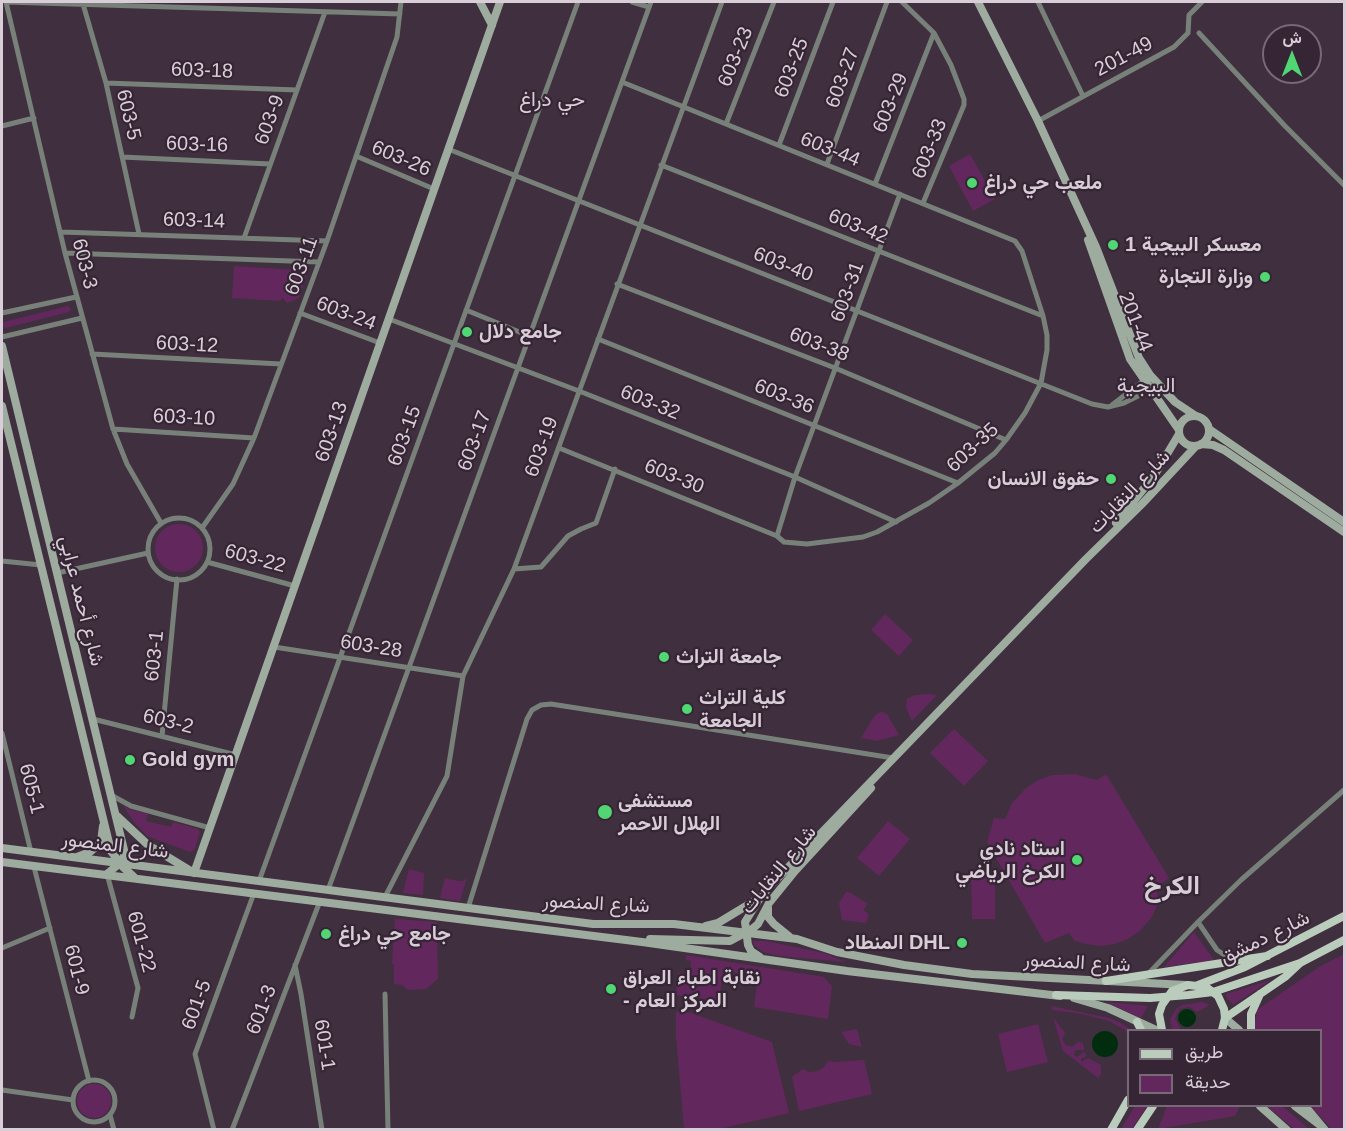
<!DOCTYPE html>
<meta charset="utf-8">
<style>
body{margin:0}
#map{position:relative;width:1346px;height:1131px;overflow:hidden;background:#402f3e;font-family:Arial,Vazirmatn,sans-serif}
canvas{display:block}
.frame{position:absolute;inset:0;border:3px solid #d9ced8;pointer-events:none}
.legend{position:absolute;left:1127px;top:1029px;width:195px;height:78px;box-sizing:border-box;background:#362534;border:2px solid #776976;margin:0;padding:8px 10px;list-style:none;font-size:18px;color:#d9ced8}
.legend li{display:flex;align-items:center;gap:12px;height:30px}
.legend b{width:30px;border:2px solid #776976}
.north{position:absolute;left:1262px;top:24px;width:60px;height:60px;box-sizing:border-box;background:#362534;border:2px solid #776976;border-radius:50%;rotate:0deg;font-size:16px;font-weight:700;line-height:24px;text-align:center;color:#d9ced8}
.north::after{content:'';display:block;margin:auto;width:21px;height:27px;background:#51d674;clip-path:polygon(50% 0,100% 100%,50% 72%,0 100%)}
</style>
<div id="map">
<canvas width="1346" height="1131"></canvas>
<div class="frame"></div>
<ul class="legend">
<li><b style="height:8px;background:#bacdbc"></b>طريق</li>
<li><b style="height:16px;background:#62285d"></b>حديقة</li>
</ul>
<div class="north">ش</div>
</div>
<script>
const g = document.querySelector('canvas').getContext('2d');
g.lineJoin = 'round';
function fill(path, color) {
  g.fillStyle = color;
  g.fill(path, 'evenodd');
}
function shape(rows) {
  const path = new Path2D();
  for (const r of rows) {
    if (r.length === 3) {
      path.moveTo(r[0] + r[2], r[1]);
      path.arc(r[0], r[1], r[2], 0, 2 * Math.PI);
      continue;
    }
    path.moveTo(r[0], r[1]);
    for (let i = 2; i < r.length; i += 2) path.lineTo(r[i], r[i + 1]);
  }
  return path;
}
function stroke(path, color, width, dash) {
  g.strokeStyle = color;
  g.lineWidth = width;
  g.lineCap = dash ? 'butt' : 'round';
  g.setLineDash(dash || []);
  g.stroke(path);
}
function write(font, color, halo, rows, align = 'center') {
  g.font = font + ' Arial,Vazirmatn,sans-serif';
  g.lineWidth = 4.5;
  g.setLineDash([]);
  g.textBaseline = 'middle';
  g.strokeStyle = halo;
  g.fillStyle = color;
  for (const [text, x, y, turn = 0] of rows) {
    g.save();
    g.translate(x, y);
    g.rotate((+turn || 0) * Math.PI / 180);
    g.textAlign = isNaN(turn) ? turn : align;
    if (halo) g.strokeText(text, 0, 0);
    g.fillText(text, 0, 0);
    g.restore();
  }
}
fill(shape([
 [970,154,995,199,973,211,949,166],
 [234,266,296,270,306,276,299,298,287,303,283,298,279,301,232,298],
 [68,306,71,309,69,312,5,328,2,325,4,322],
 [179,548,24],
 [885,614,913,640,899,656,871,630],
 [929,694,937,695,912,721,906,708,907,699,915,695],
 [883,712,887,714,899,735,877,741,861,738,873,718,878,713],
 [954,729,988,761,964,786,930,753],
 [1075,774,1097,780,1106,774,1169,878,1157,887,1158,903,1152,917,1140,931,1126,940,1114,944,1101,946,1086,944,1075,941,1069,933,1045,943,987,842,994,818,1005,819,1012,803,1025,789,1038,780,1053,775],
 [123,805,129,809,148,814,146,821,171,827,173,822,198,829,200,832,195,849,190,852,147,836,133,821],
 [888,821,910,839,879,876,857,858],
 [409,869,424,873,423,895,403,893],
 [971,875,995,875,995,919,972,919],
 [467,877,460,901,440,898,445,878,459,881,463,881],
 [846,892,851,893,868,904,863,910,869,914,866,923,842,920,839,903],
 [395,919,437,922,438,979,426,989,408,990,402,985,394,984,394,965,392,964],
 [1194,932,1214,960,1164,967],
 [753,941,766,941,804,949,824,953,846,962,779,956,763,952,753,944],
 [1344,954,1344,1129,1332,1129,1310,1106,1320,1106,1320,1030,1254,1030,1257,1010,1319,967],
 [686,955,824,977,832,986,828,1019,754,1007,758,976,723,971,719,1001,676,995,678,973,690,974,691,961,686,960],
 [1271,980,1233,1005,1226,997,1226,994],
 [1106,1002,1148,1006,1141,1018],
 [1202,1002,1210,1005,1197,1012,1190,1007,1179,1009,1175,1019,1180,1028,1178,1030,1172,1030,1170,1019,1176,1009,1182,1005],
 [1051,1006,1109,1018,1121,1023,1131,1030,1128,1030,1128,1036,1125,1030,1109,1021,1082,1014,1052,1010],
 [680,1009,772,1042,789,1113,719,1129,684,1129,676,1036,676,1013],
 [1053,1017,1065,1033,1062,1039,1066,1045,1072,1047,1078,1042,1083,1043,1084,1050,1075,1050,1074,1055,1077,1057,1084,1052,1087,1056,1081,1059,1081,1062,1088,1058,1101,1065,1101,1074,1098,1078,1063,1051],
 [1038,1024,1048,1062,1007,1072,998,1034],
 [857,1029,862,1047,849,1044,841,1032],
 [864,1060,872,1094,799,1111,792,1077,803,1069,809,1072,818,1071,824,1067,828,1061,834,1062],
 [94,1101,17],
 [1135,1106,1147,1106,1132,1129,1121,1129],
 [1167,1106,1240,1106,1235,1116,1158,1129],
 [1267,1106,1282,1106,1309,1129,1294,1129]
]), '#62285d');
fill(shape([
 [1187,1018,9],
 [1105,1044,13]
]), '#012d0e');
stroke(shape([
 [6,2,65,253,113,429,127,464,161,523],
 [6,2,400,14],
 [632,2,649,7],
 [902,2,934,33,951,65,964,99,964,105,923,203],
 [1038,2,1083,96],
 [83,4,106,83,139,234],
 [1199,33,1285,126,1344,185],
 [106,83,297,90],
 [1038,121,1174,47,1188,33,1189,15,1202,2],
 [726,124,774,2],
 [2,126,34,118],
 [779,145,833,2],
 [448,149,1092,404,1108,407,1124,403,1140,395,1150,385],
 [356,156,434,189],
 [122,157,270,164],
 [827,164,887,2],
 [661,165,1043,316],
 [875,184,934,33],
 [61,232,327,241],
 [244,238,325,12],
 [65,253,319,262],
 [617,284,835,368,1006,440],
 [466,310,529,336],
 [2,313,76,297],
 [300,313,380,343],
 [389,319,579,391,795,477,896,522],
 [2,337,82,318],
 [598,339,958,483],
 [92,354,281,364],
 [1112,405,1147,378],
 [113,429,254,438],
 [559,448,777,536,784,542,807,544,863,537,877,532,929,503,958,483,995,453,1006,440,1025,413,1041,383,1047,350,1047,335,1043,316,1022,251,1015,241,622,82],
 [179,549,31],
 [202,528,233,484,254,438,327,241,397,37,401,2],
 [777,536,795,477,900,194],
 [2,561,41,565],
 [207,562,295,586],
 [514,569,541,567,568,536,581,529,596,523,615,469],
 [57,573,148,553],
 [274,647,463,676],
 [93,719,236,755],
 [2,733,31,852],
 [162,736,177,579],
 [111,795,131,806,210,828],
 [34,867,89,1081],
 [107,874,138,988,132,1017],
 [259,881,578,2],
 [328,890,651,2],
 [385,897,447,776,463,676,514,569,722,2],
 [468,908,527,719,532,710,541,705,551,704,679,724,893,758],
 [1198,922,1217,950,1232,960],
 [2,948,50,928],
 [295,965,301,994,322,1130],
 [1148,974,1198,922,1241,880,1344,790],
 [385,994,388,1130],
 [94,1101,21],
 [2,1090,73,1100],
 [110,1115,114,1130],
 [214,1130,195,1054,254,893],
 [232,1130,320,901]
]), '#788179', 5);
stroke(shape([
 [480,2,492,25],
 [978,2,1038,121,1096,247,1139,358,1150,375,1175,402,1196,416],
 [1088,240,1130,359,1179,430],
 [2,346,124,850,124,857,120,863,107,874],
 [2,406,111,851,123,867,134,877],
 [1194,431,15],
 [1209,429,1344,522],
 [1201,444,1213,445,1224,450,1344,532],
 [1116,523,1154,476,1179,434],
 [117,816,148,845,194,873,500,2],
 [2,848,593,924,674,924,797,939,837,952,904,965,972,974,1186,985],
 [77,857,90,852,101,842,103,826],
 [2,862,642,942,847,971,1060,996],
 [768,908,768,917,774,924,790,937],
 [706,926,718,923,756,900],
 [650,939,730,941,752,929,758,924,769,903,795,871,871,788],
 [760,957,751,951,748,945,745,922,760,898,773,883,1086,559,1142,504,1196,446],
 [1074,998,1108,1008,1156,1030],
 [1225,1018,1239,1030],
 [1260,1106,1287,1130],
 [1295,1106,1320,1125],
 [1305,1106,1325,1130]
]), '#9dac9f', 8);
stroke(shape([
 [1106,981,1267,956],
 [1198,985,1245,967,1344,916],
 [1056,995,1150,998,1188,995,1213,992,1300,963],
 [1225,1018,1285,977,1300,963,1344,940],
 [1137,1022,1141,1030],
 [1162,1030,1159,1014,1162,1005,1172,991,1188,985,1206,987,1218,996,1224,1009,1225,1018,1222,1030],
 [1251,1030,1251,1014,1260,994],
 [1111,1130,1128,1100],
 [1137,1130,1153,1106]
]), '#bacdbc', 8);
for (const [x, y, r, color] of [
 [972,183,6,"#51d674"],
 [1113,245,6,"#51d674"],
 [1265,277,6,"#51d674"],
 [467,332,6,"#51d674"],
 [1111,479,6,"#51d674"],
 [664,657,6,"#51d674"],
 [687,709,6,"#51d674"],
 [130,760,6,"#51d674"],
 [605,812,8,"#51d674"],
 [1077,860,6,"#51d674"],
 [326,934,6,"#51d674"],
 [962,943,6,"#51d674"],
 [611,989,6,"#51d674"]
]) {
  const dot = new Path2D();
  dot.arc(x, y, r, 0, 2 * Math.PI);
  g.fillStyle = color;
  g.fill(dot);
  stroke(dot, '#362534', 2);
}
write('20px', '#d9ced8', '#362534', [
 ["603-23",736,57,-68],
 ["201-49",1124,57,-28],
 ["603-25",792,68,-69],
 ["603-18",202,71,2],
 ["603-27",843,78,-70],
 ["603-29",891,103,-68],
 ["603-5",128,115,77],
 ["603-9",270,120,-70],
 ["603-16",197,145,2],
 ["603-33",930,149,-68],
 ["603-44",830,150,22],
 ["603-26",401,159,23],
 ["603-14",194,221,2],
 ["603-42",858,227,22],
 ["603-3",84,264,76],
 ["603-40",783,265,22],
 ["603-11",302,266,-70],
 ["603-31",848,292,-70],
 ["603-24",346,314,21],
 ["201-44",1135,322,69],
 ["603-12",187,345,3],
 ["603-38",819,345,21],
 ["603-36",784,397,22],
 ["603-32",650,403,22],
 ["603-10",184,418,3],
 ["603-13",332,432,-71],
 ["603-15",405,436,-70],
 ["603-17",475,441,-70],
 ["603-19",542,447,-70],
 ["603-35",973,448,-43],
 ["603-30",674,477,22],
 ["شارع النقابات",1130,492,-46],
 ["603-22",255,559,15],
 ["شارع أحمد عرابي",81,601,76],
 ["603-28",371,647,9],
 ["603-1",155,656,-84],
 ["603-2",168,722,14],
 ["605-1",31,789,76],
 ["شارع المنصور",115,846,7],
 ["شارع النقابات",779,870,-51],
 ["شارع المنصور",596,904,3],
 ["شارع دمشق",1265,938,-26],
 ["601-22",141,942,75],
 ["شارع المنصور",1077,963,3],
 ["601-9",76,970,76],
 ["601-5",197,1005,-70],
 ["601-3",262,1010,-69],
 ["601-1",324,1045,81]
]);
write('bold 20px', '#d9ced8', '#362534', [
 ["ملعب حي دراغ",984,183],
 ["معسكر البيجية 1",1125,245],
 ["وزارة التجارة",1253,277,"right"],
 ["جامع دلال",479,332],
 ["حقوق الانسان",1099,479,"right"],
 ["جامعة التراث",676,657],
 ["كلية التراث",699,698],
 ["الجامعة",699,721],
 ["Gold gym",142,760],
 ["مستشفى",618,801],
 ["الهلال الاحمر",618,824],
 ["استاد نادي",1065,849,"right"],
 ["الكرخ الرياضي",1065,872,"right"],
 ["جامع حي دراغ",338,934],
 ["المنطاد DHL",950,943,"right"],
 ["نقابة اطباء العراق",623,978],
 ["- المركز العام",623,1001]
], 'left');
write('21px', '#d9ced8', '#362534', [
 ["حي دراغ",552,100],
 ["البيجية",1146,386]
]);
write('bold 26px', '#d9ced8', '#362534', [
 ["الكرخ",1172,887]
]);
</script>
